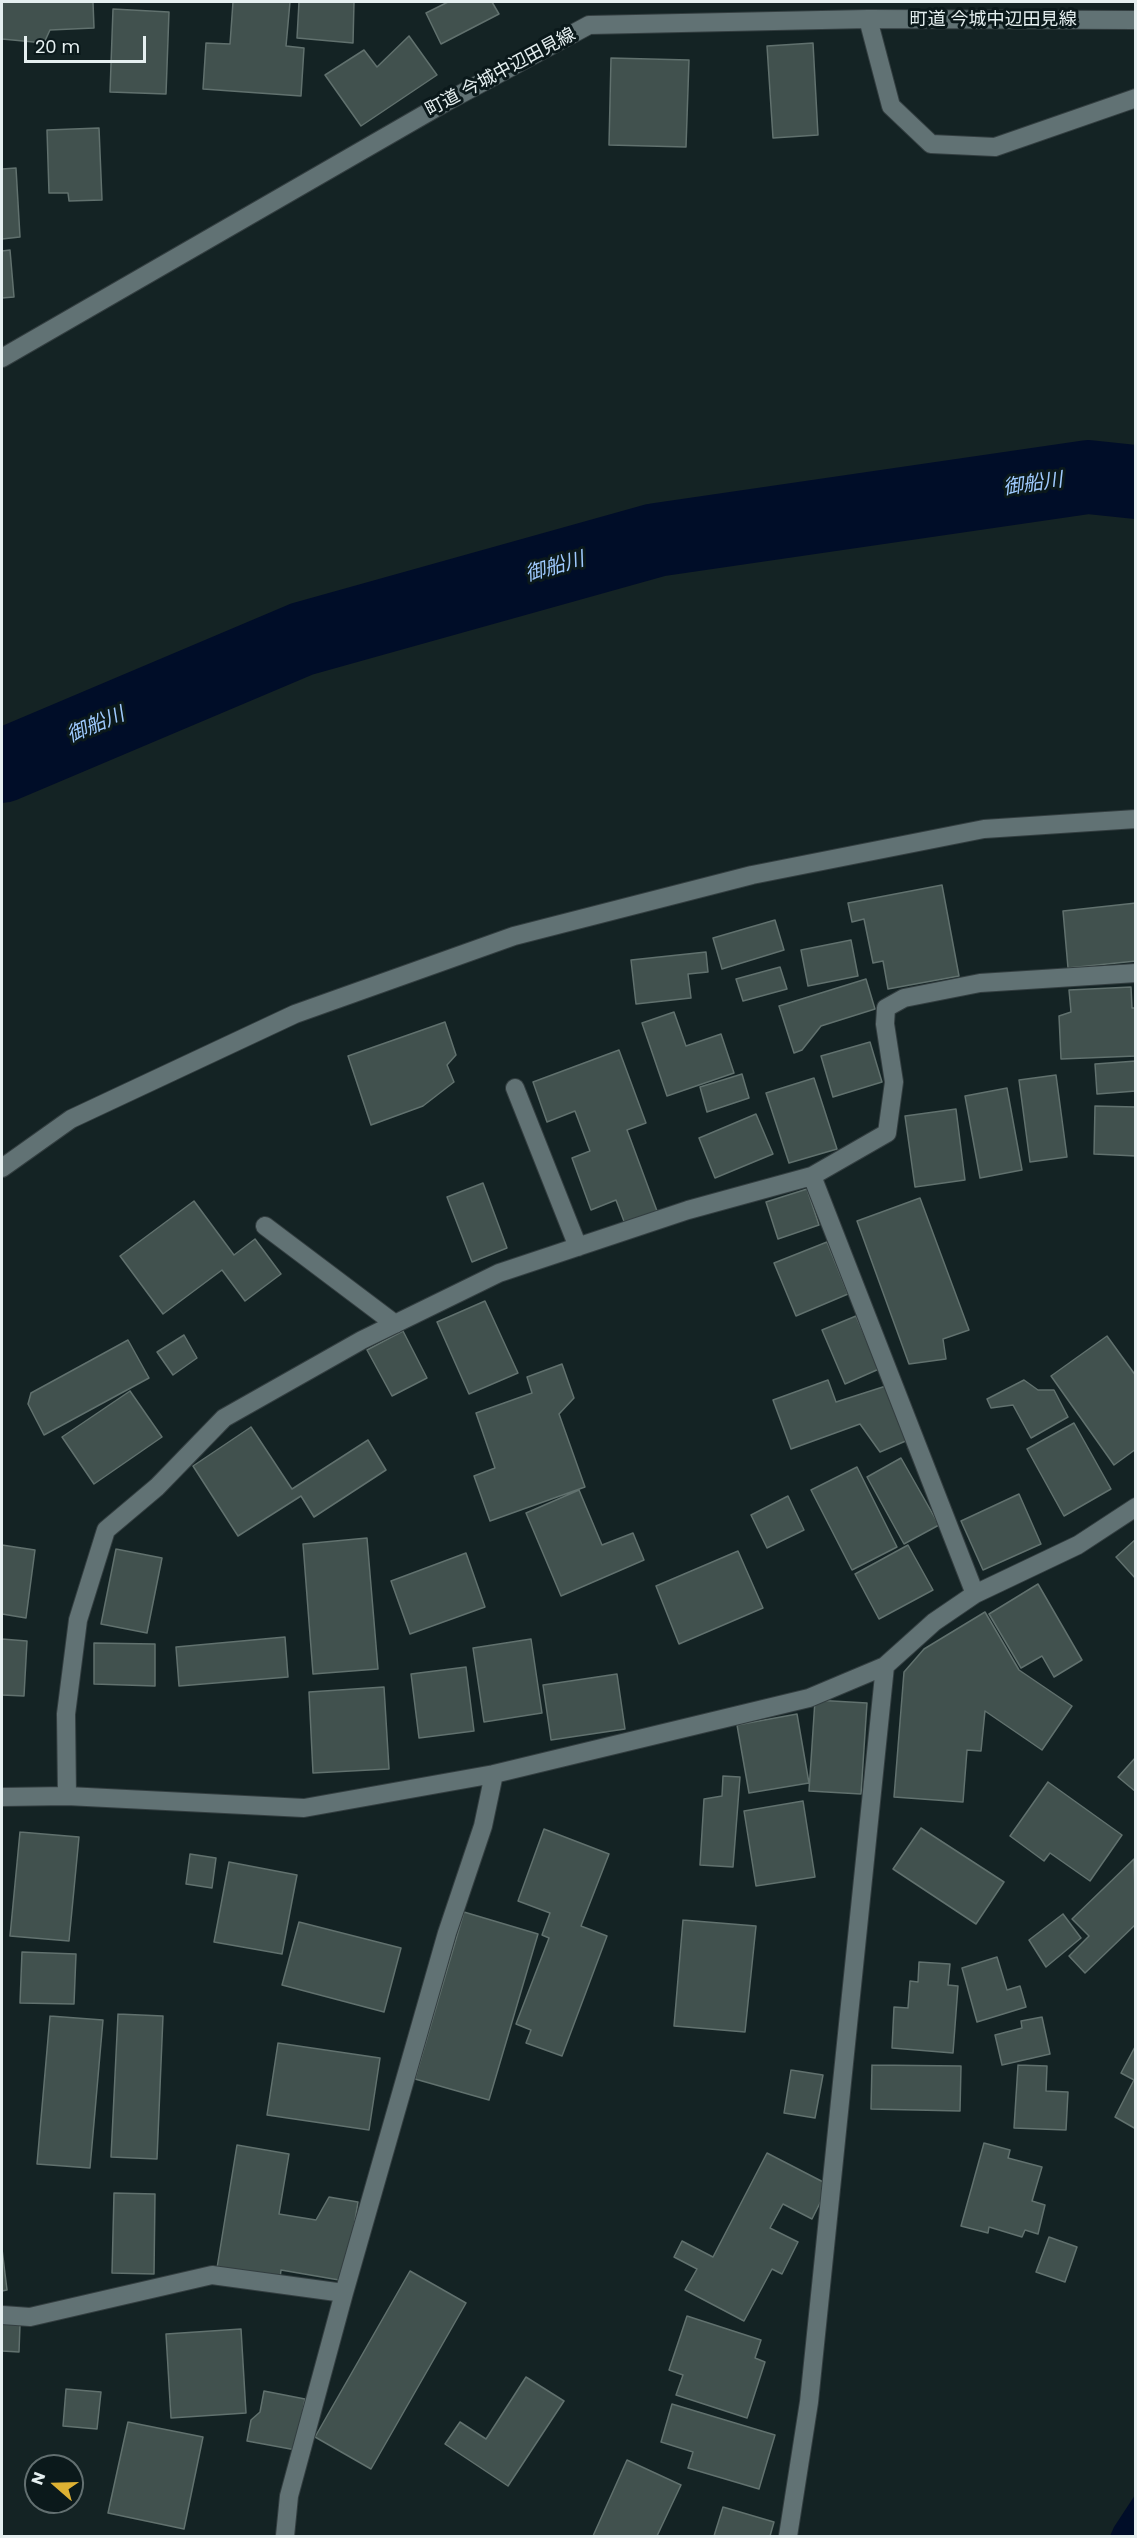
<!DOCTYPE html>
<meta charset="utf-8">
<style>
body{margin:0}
#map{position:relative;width:1137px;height:2538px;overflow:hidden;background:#142324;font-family:Poppins,sans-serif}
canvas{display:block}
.frame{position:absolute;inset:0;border:3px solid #e5eff0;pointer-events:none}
.north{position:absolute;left:24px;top:2454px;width:60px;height:60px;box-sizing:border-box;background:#0b191b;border:2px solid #626f70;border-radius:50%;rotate:290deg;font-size:16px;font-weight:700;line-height:24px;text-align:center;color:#e5eff0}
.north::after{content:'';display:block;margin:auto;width:21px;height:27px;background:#deb133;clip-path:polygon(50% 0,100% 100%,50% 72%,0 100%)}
.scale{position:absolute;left:24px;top:36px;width:122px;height:27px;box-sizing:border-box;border:3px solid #e5eff0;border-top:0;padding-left:8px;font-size:18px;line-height:21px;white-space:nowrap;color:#e5eff0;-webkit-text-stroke:4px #0b191b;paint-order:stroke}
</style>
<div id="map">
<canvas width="1137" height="2538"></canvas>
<div class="frame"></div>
<div class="north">N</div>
<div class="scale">20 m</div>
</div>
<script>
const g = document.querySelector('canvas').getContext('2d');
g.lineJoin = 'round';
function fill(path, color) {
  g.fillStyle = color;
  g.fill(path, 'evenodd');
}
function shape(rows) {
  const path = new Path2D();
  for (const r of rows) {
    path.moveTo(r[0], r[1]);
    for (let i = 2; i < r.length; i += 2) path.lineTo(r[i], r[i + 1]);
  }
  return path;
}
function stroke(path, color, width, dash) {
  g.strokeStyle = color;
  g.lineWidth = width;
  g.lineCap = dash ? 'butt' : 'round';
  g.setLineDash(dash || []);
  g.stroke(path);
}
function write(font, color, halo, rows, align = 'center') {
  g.font = font + ' Poppins,"Noto Sans JP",sans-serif';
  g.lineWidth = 6;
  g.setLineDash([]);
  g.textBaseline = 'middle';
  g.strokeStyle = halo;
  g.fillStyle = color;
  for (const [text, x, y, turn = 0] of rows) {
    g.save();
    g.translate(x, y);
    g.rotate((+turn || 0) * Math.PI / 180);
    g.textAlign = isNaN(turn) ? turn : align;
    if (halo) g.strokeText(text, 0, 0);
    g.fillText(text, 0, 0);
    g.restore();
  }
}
fill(shape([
 [1135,2495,1135,2536,1110,2536,1114,2527]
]), '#000d28');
stroke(shape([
 [2,766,302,639,656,540,1088,477,1136,482]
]), '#000d28', 74);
const building = shape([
 [2,2,93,2,94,28,50,30,44,43,2,39,2,2],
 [233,2,290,2,286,46,304,48,301,96,203,89,206,43,230,44,233,2],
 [299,2,354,2,353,43,297,38,299,2],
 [448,2,492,2,499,14,441,44,426,13,448,2],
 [113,9,169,12,166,94,110,92,113,9],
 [409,36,437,75,361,126,325,75,364,50,377,67,409,36],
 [813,43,818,135,773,138,767,46,813,43],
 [611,58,689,60,686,147,609,145,611,58],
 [99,128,102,200,69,201,68,193,49,193,47,130,99,128],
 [16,168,20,237,2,239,2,169,16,168],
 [10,250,14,297,2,298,2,251,10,250],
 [942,885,959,976,888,989,883,961,873,963,864,919,852,922,848,903,942,885],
 [1136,903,1136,961,1068,968,1063,911,1136,903],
 [775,920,784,950,722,969,713,938,775,920],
 [851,940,858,976,808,986,801,950,851,940],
 [706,952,708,972,688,974,691,998,636,1004,631,960,706,952],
 [780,967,787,989,743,1001,736,979,780,967],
 [866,979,875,1009,821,1026,802,1050,794,1053,779,1006,866,979],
 [1131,987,1132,1008,1136,1008,1136,1056,1061,1059,1059,1016,1071,1012,1069,990,1131,987],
 [674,1012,686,1046,721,1034,734,1073,667,1096,642,1023,674,1012],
 [445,1022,456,1055,447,1065,454,1082,423,1106,371,1125,348,1056,445,1022],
 [870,1042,882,1082,833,1097,821,1056,870,1042],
 [619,1050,646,1123,627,1130,657,1211,625,1224,616,1200,591,1210,572,1158,590,1151,575,1111,547,1122,533,1082,619,1050],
 [1136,1061,1136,1091,1097,1094,1095,1064,1136,1061],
 [742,1074,749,1098,707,1112,700,1087,742,1074],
 [1056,1075,1067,1157,1030,1162,1019,1080,1056,1075],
 [814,1078,837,1149,789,1163,766,1093,814,1078],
 [1007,1088,1022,1170,980,1178,965,1096,1007,1088],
 [1095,1106,1136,1107,1136,1156,1094,1154,1095,1106],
 [956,1109,965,1180,915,1187,905,1116,956,1109],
 [756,1114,773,1154,715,1178,699,1138,756,1114],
 [483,1183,507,1248,472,1262,447,1197,483,1183],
 [807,1189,819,1225,778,1239,766,1202,807,1189],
 [920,1198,969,1330,943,1339,946,1359,909,1364,857,1221,920,1198],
 [194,1201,234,1255,255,1239,281,1274,245,1301,222,1270,163,1314,120,1256,194,1201],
 [827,1242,848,1294,796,1316,774,1263,827,1242],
 [485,1301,518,1373,469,1394,437,1322,485,1301],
 [856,1316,879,1369,845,1384,822,1330,856,1316],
 [403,1331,427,1378,392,1396,367,1350,403,1331],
 [184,1335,197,1358,173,1375,157,1352,184,1335],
 [1107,1336,1136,1376,1136,1449,1114,1465,1051,1376,1107,1336],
 [128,1340,149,1378,44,1435,28,1404,31,1393,128,1340],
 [562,1364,574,1398,559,1414,585,1487,490,1521,474,1476,495,1468,476,1413,532,1393,527,1377,562,1364],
 [828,1380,836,1402,889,1385,908,1440,880,1452,860,1424,791,1449,773,1400,828,1380],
 [1024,1380,1038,1390,1054,1390,1068,1417,1031,1438,1013,1405,991,1408,987,1399,1024,1380],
 [130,1391,162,1437,94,1484,62,1437,130,1391],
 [1074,1423,1111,1489,1064,1516,1027,1449,1074,1423],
 [251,1427,292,1489,368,1440,386,1470,314,1517,301,1496,238,1536,193,1466,251,1427],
 [901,1458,939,1525,904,1544,867,1477,901,1458],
 [857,1467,897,1547,852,1570,811,1490,857,1467],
 [579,1490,602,1545,633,1533,644,1560,561,1596,526,1513,579,1490],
 [1019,1494,1041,1544,983,1570,961,1521,1019,1494],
 [788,1496,804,1530,767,1548,751,1515,788,1496],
 [367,1538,378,1669,313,1674,303,1544,367,1538],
 [1136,1539,1136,1579,1116,1557,1136,1539],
 [2,1545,35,1550,26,1618,2,1614,2,1545],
 [908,1545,933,1590,879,1619,855,1574,908,1545],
 [116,1549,162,1558,147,1633,101,1624,116,1549],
 [738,1551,763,1608,679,1644,656,1586,738,1551],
 [466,1553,485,1607,410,1634,391,1581,466,1553],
 [1038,1584,1082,1660,1054,1677,1042,1656,1021,1668,989,1614,1038,1584],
 [985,1612,1019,1670,1072,1706,1042,1750,985,1711,981,1751,967,1750,963,1802,894,1797,904,1672,924,1649,985,1612],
 [285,1637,288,1677,179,1686,176,1647,285,1637],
 [2,1639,27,1641,24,1696,2,1695,2,1639],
 [531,1639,542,1713,484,1722,473,1648,531,1639],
 [94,1643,155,1644,155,1686,94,1684,94,1643],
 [466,1667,474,1731,419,1738,411,1674,466,1667],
 [617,1674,625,1729,551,1740,543,1685,617,1674],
 [384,1687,389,1769,313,1773,309,1692,384,1687],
 [815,1700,867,1703,861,1794,809,1791,815,1700],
 [797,1714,809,1783,749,1793,737,1725,797,1714],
 [1136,1757,1136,1792,1118,1777,1136,1757],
 [723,1776,740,1777,733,1867,700,1865,704,1799,722,1796,723,1776],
 [1048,1782,1122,1835,1090,1881,1050,1853,1044,1861,1010,1836,1048,1782],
 [803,1801,815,1877,756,1886,744,1811,803,1801],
 [921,1828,1004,1882,976,1924,893,1869,921,1828],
 [544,1829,609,1854,581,1926,607,1936,562,2056,526,2043,531,2030,516,2024,549,1938,542,1935,550,1913,518,1901,544,1829],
 [20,1832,79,1837,69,1941,10,1936,20,1832],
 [190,1854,216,1858,212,1888,186,1884,190,1854],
 [1134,1859,1136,1924,1085,1973,1069,1956,1089,1936,1072,1919,1134,1859],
 [229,1862,297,1875,282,1954,214,1942,229,1862],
 [464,1912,538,1934,489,2100,415,2079,464,1912],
 [1063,1914,1081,1938,1046,1967,1029,1940,1063,1914],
 [683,1920,756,1926,745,2032,674,2026,683,1920],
 [299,1922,401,1948,384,2012,282,1985,299,1922],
 [22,1952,76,1954,74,2004,20,2003,22,1952],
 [997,1957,1007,1990,1020,1986,1026,2007,977,2022,962,1968,997,1957],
 [919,1962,950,1964,948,1985,958,1986,953,2053,892,2048,894,2007,908,2008,910,1981,918,1982,919,1962],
 [118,2014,163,2016,157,2159,111,2157,118,2014],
 [50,2016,103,2020,90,2168,37,2164,50,2016],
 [1042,2017,1050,2054,1002,2065,995,2035,1022,2028,1021,2021,1042,2017],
 [278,2043,380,2058,369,2130,267,2115,278,2043],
 [1136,2045,1136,2129,1115,2117,1134,2080,1121,2073,1136,2045],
 [872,2065,961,2066,960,2111,871,2109,872,2065],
 [1018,2065,1047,2066,1046,2091,1068,2092,1066,2130,1014,2128,1018,2065],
 [791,2070,823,2075,815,2118,784,2113,791,2070],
 [984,2143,1010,2150,1008,2158,1042,2167,1032,2201,1045,2205,1038,2234,1025,2230,1022,2237,989,2227,988,2233,961,2226,984,2143],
 [237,2145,289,2154,279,2214,316,2220,329,2197,358,2202,345,2281,281,2270,280,2279,217,2268,237,2145],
 [767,2153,829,2185,812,2219,783,2204,770,2228,798,2242,782,2274,772,2269,744,2321,685,2290,697,2269,674,2257,682,2241,713,2257,767,2153],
 [114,2193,155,2194,154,2274,112,2273,114,2193],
 [1049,2237,1077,2247,1065,2282,1036,2272,1049,2237],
 [2,2249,7,2290,2,2291,2,2249],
 [410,2271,466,2303,371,2469,315,2437,410,2271],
 [687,2316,761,2340,755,2358,765,2362,747,2418,676,2395,683,2375,669,2370,687,2316],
 [2,2323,20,2324,19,2352,2,2351,2,2323],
 [241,2329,246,2413,171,2418,166,2334,241,2329],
 [526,2377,564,2401,508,2486,445,2444,460,2422,486,2439,526,2377],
 [66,2389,101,2392,97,2429,63,2426,66,2389],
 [264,2391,305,2399,296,2450,247,2441,251,2420,260,2412,264,2391],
 [672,2404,775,2435,759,2489,688,2468,693,2452,661,2442,672,2404],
 [128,2422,203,2437,184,2529,108,2513,128,2422],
 [627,2460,681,2485,657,2536,593,2536,627,2460],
 [723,2507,774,2522,770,2536,714,2536,723,2507]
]);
fill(building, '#41514e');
stroke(building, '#61716e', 1.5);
const minor = shape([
 [868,19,891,106,931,144,995,147,1136,98],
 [2,358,446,102,589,25,868,19,1136,20],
 [515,1088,578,1247],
 [2,1168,71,1119,295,1014,514,936,752,875,984,829,1136,819],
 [812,1176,975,1594],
 [265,1226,395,1324],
 [67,1796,66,1714,78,1620,106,1530,157,1487,224,1418,362,1340,499,1273,688,1210,812,1176,887,1133,894,1082,885,1024,886,1008,904,998,980,983,1136,973],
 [2,1797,67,1796,304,1808,494,1774,809,1698,885,1666,934,1622,975,1594,1078,1545,1136,1507],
 [2,2315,30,2317,212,2275,344,2293],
 [285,2536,289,2496,344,2293,447,1933,483,1826,494,1774],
 [788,2536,809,2402,885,1666]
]);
stroke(minor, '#333e40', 20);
stroke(minor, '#617274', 18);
write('18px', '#e5eff0', '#0b191b', [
 ["町道 今城中辺田見線",993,20],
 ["町道 今城中辺田見線",501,73,-28]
]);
write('italic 20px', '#9fcafe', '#0b191b', [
 ["御船川",1033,485,-8],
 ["御船川",555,568,-16],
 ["御船川",96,726,-23]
]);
</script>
